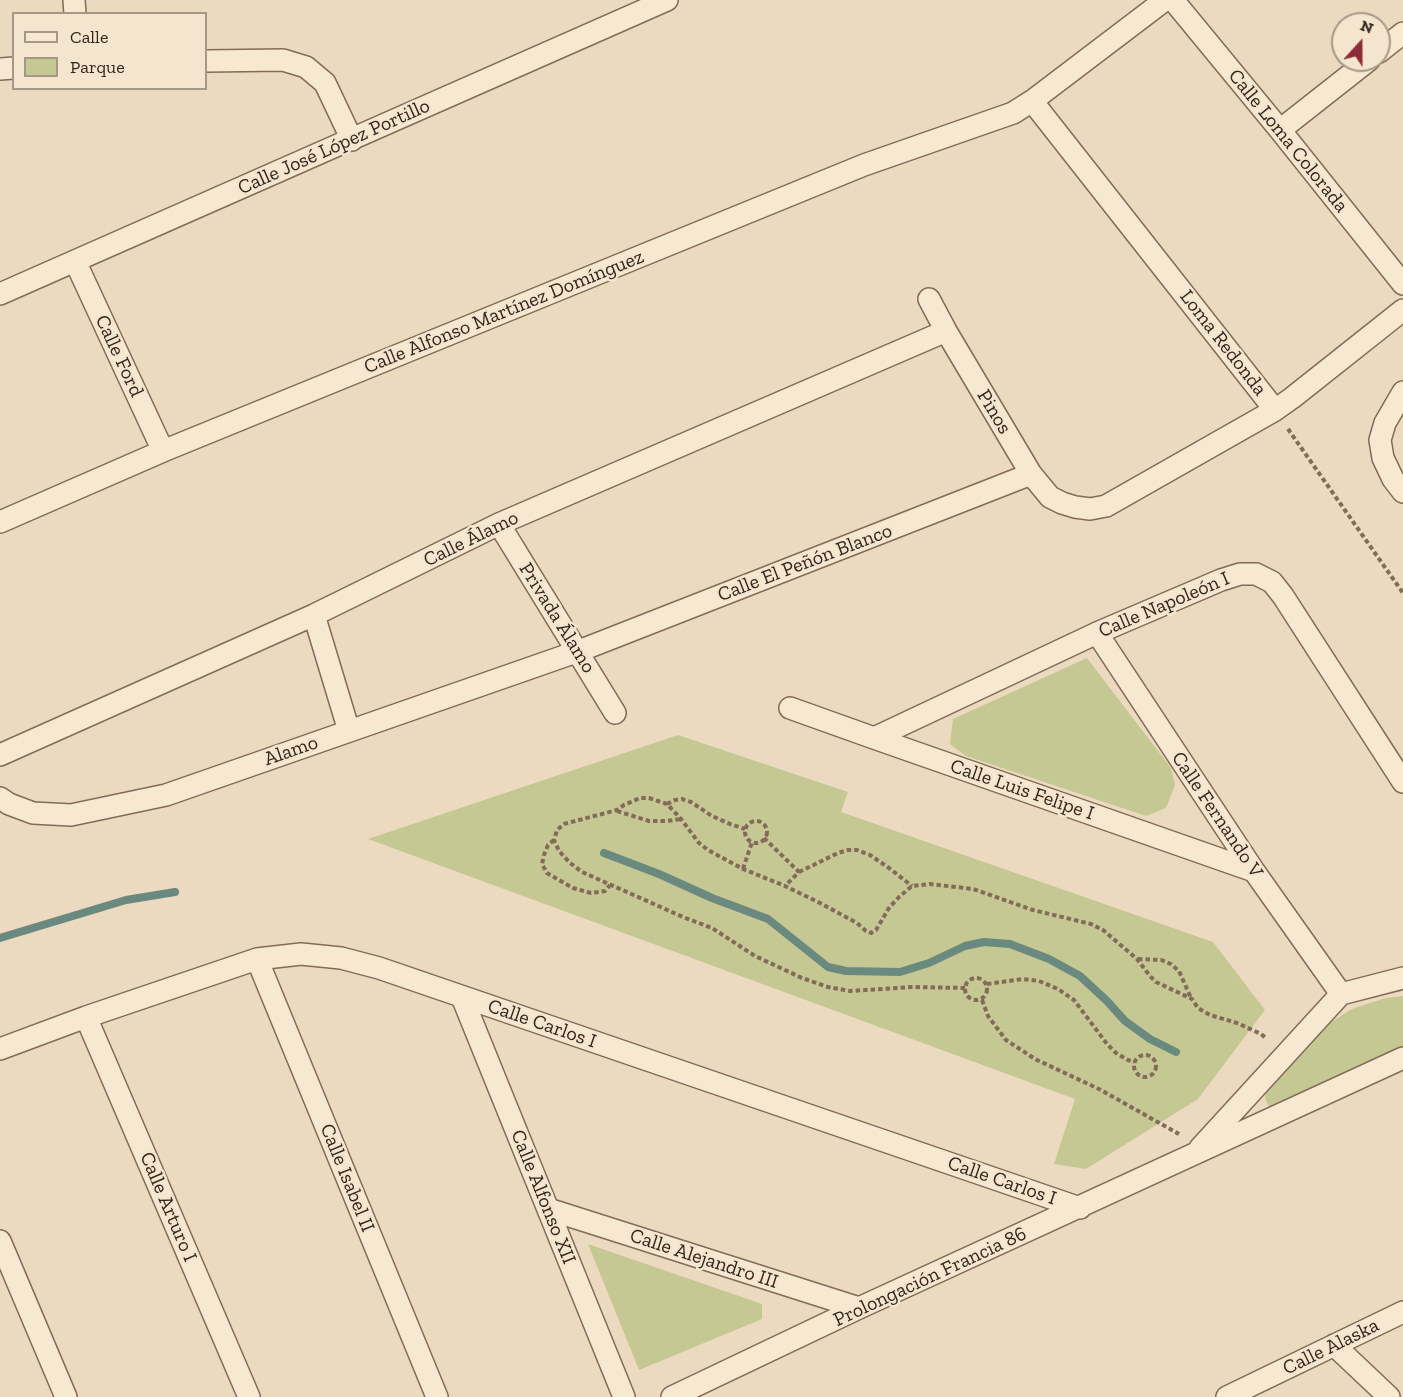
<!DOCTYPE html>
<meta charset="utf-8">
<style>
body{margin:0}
#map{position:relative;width:1403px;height:1397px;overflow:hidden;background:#ebdabf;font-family:"Zilla Slab",serif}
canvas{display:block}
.legend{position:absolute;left:12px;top:12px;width:195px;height:78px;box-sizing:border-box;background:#f3e5ce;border:2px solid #a69887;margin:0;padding:8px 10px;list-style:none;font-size:18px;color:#32251c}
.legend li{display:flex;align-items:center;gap:12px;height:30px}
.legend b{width:30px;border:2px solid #a69887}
.north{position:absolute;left:1331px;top:12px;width:60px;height:60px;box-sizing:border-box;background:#f3e5ce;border:2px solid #a69887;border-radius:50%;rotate:21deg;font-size:16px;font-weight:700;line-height:24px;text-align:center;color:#32251c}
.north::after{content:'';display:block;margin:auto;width:21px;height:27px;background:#8d2c36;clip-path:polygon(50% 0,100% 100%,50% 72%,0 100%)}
</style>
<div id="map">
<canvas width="1403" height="1397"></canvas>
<ul class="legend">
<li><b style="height:8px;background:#f6e8d1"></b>Calle</li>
<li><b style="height:16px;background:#c6c894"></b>Parque</li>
</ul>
<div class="north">N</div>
</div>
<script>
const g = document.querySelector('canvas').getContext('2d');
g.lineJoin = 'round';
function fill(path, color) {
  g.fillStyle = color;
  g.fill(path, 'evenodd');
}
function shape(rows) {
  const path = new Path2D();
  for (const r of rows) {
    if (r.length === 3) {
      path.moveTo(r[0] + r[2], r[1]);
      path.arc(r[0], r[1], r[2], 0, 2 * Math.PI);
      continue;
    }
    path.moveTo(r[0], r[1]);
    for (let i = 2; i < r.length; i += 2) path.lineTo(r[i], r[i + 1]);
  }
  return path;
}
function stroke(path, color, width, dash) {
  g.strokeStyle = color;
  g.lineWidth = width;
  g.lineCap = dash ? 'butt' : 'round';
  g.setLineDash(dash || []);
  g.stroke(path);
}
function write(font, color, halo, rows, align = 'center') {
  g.font = font + ' "Zilla Slab",serif';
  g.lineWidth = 5;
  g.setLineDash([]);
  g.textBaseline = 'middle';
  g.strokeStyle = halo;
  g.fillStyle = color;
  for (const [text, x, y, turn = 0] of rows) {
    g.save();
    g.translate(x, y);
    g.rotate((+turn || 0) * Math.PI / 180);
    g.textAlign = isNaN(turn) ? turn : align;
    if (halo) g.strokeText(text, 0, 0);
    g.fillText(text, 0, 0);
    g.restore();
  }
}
fill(shape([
 [1087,658,1171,768,1175,785,1166,808,1146,816,966,756,950,744,953,719],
 [678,735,848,792,841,812,1213,942,1265,1010,1198,1099,1086,1169,1054,1164,1075,1099,368,839],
 [1403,996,1403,1057,1281,1113,1269,1107,1265,1098,1267,1088,1326,1025,1354,1008,1386,998],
 [588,1244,762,1304,762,1319,639,1370]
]), '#c6c894');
stroke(shape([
 [604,853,659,874,712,898,768,919,828,967,846,971,900,972,929,963,965,946,984,942,1010,944,1049,959,1080,976,1107,1001,1125,1021,1150,1039,1176,1052],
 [0,938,126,900,175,892]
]), '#6a8a7f', 8);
const street = shape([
 [74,0,75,14],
 [1173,0,1280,130,1403,284],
 [1379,52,1403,33],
 [206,61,283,60,306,67,325,83,352,140],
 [0,69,14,68],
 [1032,101,1275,410],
 [1280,130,1369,60],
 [75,261,163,451],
 [0,294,667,0],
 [929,299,946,331,1031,474,1050,497,1062,503,1075,507,1090,509,1106,506,1275,410,1292,398,1403,310],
 [1403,392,1385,423,1380,440,1383,458,1393,479,1403,492],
 [0,522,163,451,864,165,1013,113,1032,101,1165,0],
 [499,524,615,713],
 [314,615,349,731],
 [1097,633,1254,871,1341,994],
 [790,708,874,738,1254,871],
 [874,738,1097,633,1221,580,1240,574,1256,574,1272,582,1283,596,1403,782],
 [0,755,314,615,499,524,946,331],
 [0,798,9,804,33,813,71,815,166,795,579,651,1031,474],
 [257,959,437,1397],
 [462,997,624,1397],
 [86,1017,249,1397],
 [0,1049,86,1017,257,959,301,954,341,958,379,968,1080,1208],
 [1200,1148,1341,994,1403,978],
 [548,1209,859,1308],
 [0,1241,66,1397],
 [1334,1345,1389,1397],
 [672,1397,859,1308,1403,1058],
 [1227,1397,1403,1312]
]);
stroke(street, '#826b58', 24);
stroke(shape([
 [1288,429,1403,593],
 [667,804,675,800,682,799,691,802,712,816,730,824,745,829],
 [617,811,649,821,666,821,681,819],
 [756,832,11],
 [764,838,799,872,785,886],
 [554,840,548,845,544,855,542,864,547,873,573,888,591,893,605,891,610,885],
 [743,869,752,842],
 [799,872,838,853,848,850,857,850,870,855,889,868,912,886],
 [1138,959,1161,960,1171,964,1179,971,1191,998],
 [976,989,11],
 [987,984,1023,979,1039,981,1058,989,1074,1000,1107,1044,1116,1053,1128,1060,1134,1062],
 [965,988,912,987,850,991,828,987,802,978,755,956,712,928,683,917,582,872,569,862,559,851,554,840,557,830,564,824,617,810,624,805,640,798,649,798,667,804,681,819,699,843,708,850,743,869,785,886,820,903,857,923,866,931,871,933,876,930,889,908,899,897,912,886,930,884,973,889,1033,910,1091,924,1103,930,1137,959,1150,976,1156,982,1192,999,1198,1008,1210,1015,1237,1023,1261,1034,1267,1039],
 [982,1000,988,1016,1006,1040,1035,1059,1099,1089,1179,1134],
 [1145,1066,11]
]), '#826b58', 4, [4.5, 3]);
stroke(street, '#f6e8d1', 21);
write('20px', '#32251c', '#f3e5ce', [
 ["Calle Loma Colorada",1288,141,51],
 ["Calle José López Portillo",334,147,-24],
 ["Calle Alfonso Martínez Domínguez",504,312,-22],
 ["Loma Redonda",1223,343,52],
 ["Calle Ford",119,356,65],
 ["Pinos",994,412,59],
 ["Calle Álamo",471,539,-26],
 ["Calle El Peñón Blanco",805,563,-21],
 ["Calle Napoleón I",1164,605,-23],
 ["Privada Álamo",557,618,58],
 ["Alamo",291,751,-19],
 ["Calle Luis Felipe I",1022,790,19],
 ["Calle Fernando V",1217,815,56],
 ["Calle Carlos I",542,1024,19],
 ["Calle Isabel II",347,1178,68],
 ["Calle Carlos I",1002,1181,19],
 ["Calle Alfonso XII",543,1197,68],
 ["Calle Arturo I",168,1207,67],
 ["Calle Alejandro III",704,1259,18],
 ["Prolongación Francia 86",930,1277,-25],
 ["Calle Alaska",1331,1347,-26]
]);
</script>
